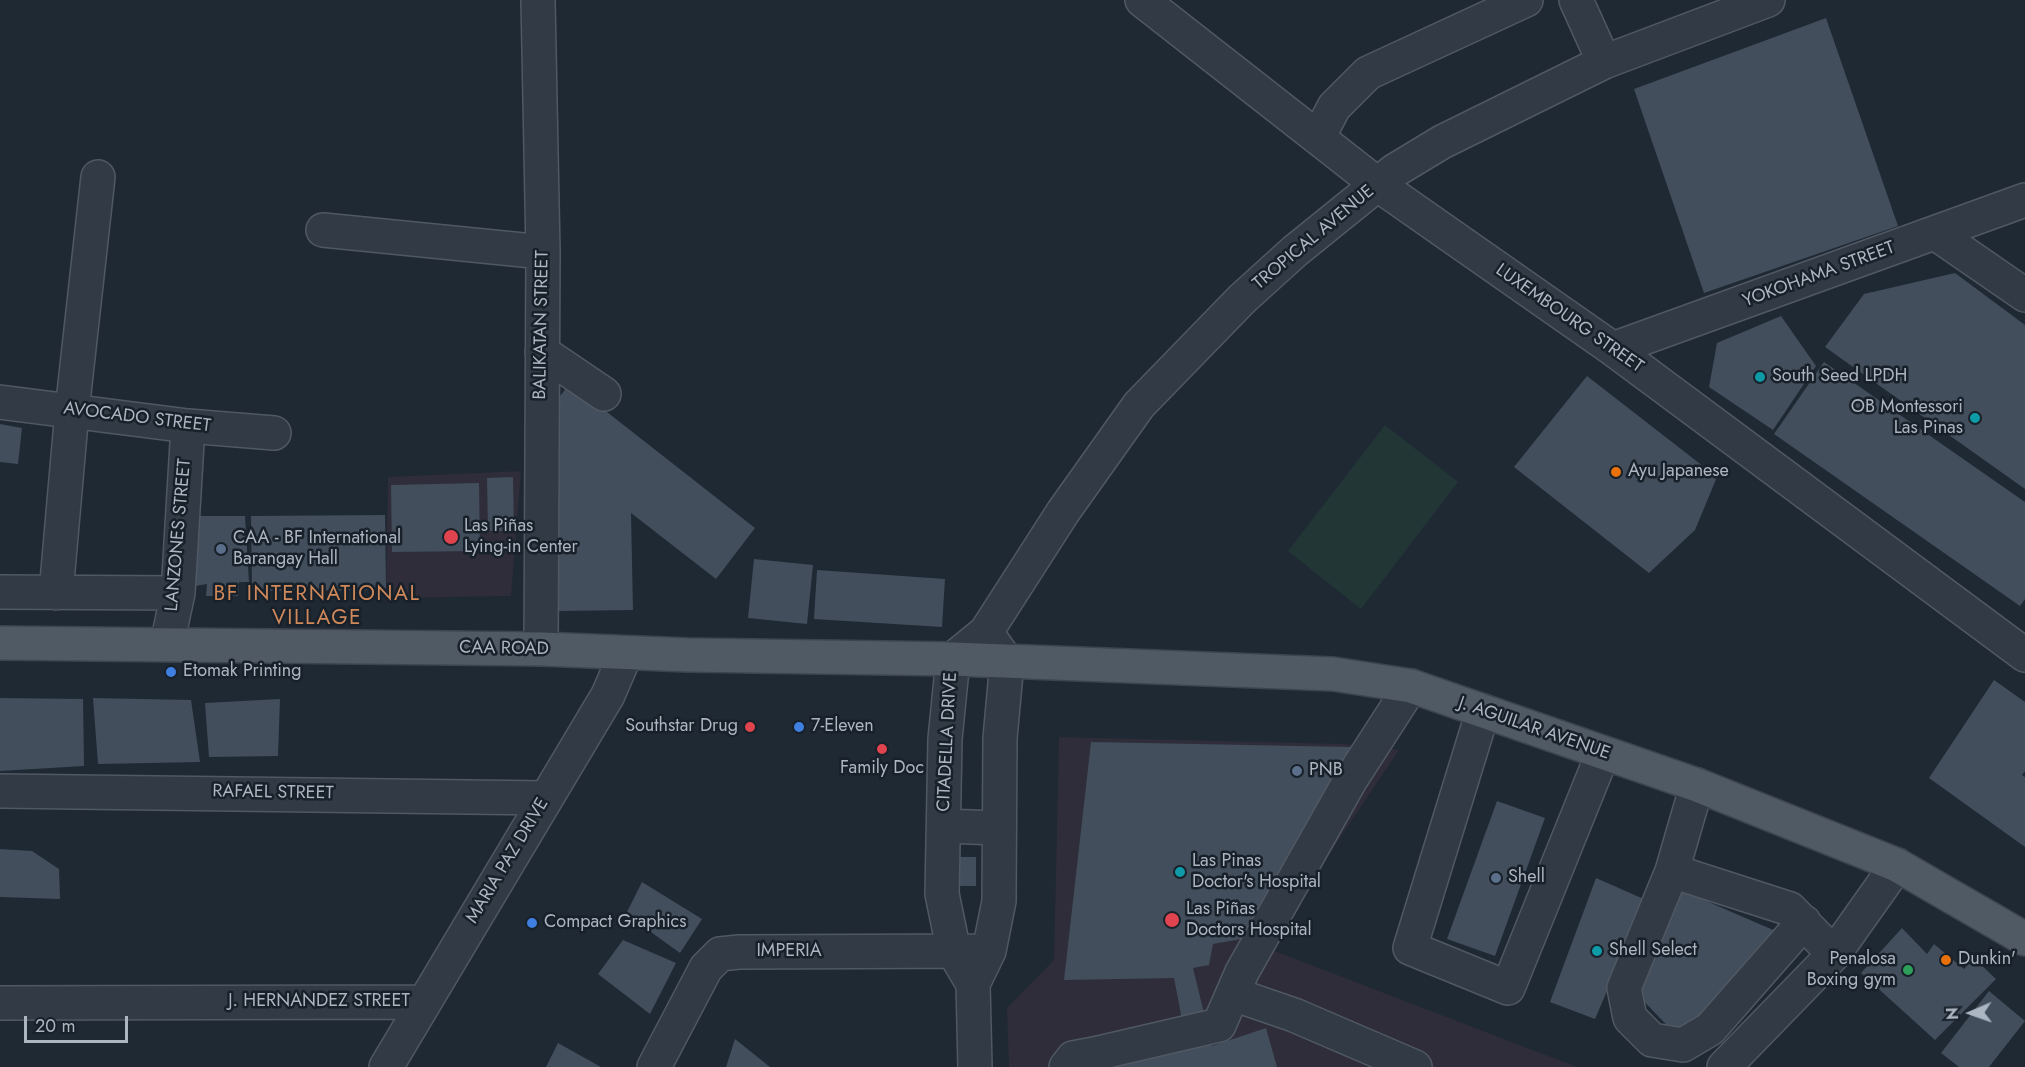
<!DOCTYPE html>
<meta charset="utf-8">
<style>
body{margin:0}
#map{position:relative;width:2025px;height:1067px;overflow:hidden;background:#1f2934;font-family:Jost,sans-serif}
canvas{display:block}
.north{position:absolute;left:1941px;top:983px;width:60px;height:60px;-webkit-text-stroke:4px #182029;paint-order:stroke;rotate:268deg;font-size:16px;font-weight:700;line-height:24px;text-align:center;color:#acb5c2}
.north::after{content:'';display:block;margin:auto;width:21px;height:27px;background:#acb5c2;clip-path:polygon(50% 0,100% 100%,50% 72%,0 100%)}
.scale{position:absolute;left:24px;top:1016px;width:104px;height:27px;box-sizing:border-box;border:3px solid #acb5c2;border-top:0;padding-left:8px;font-size:18px;line-height:21px;white-space:nowrap;color:#acb5c2;-webkit-text-stroke:4px #182029;paint-order:stroke}
</style>
<div id="map">
<canvas width="2025" height="1067"></canvas>
<div class="north">N</div>
<div class="scale">20 m</div>
</div>
<script>
const g = document.querySelector('canvas').getContext('2d');
g.lineJoin = 'round';
function fill(path, color) {
  g.fillStyle = color;
  g.fill(path, 'evenodd');
}
function shape(rows) {
  const path = new Path2D();
  for (const r of rows) {
    path.moveTo(r[0], r[1]);
    for (let i = 2; i < r.length; i += 2) path.lineTo(r[i], r[i + 1]);
  }
  return path;
}
function stroke(path, color, width, dash) {
  g.strokeStyle = color;
  g.lineWidth = width;
  g.lineCap = dash ? 'butt' : 'round';
  g.setLineDash(dash || []);
  g.stroke(path);
}
function write(font, color, halo, rows, align = 'center') {
  g.font = font + ' Jost,sans-serif';
  g.lineWidth = 5;
  g.setLineDash([]);
  g.textBaseline = 'middle';
  g.strokeStyle = halo;
  g.fillStyle = color;
  for (const [text, x, y, turn = 0] of rows) {
    g.save();
    g.translate(x, y);
    g.rotate((+turn || 0) * Math.PI / 180);
    g.textAlign = isNaN(turn) ? turn : align;
    if (halo) g.strokeText(text, 0, 0);
    g.fillText(text, 0, 0);
    g.restore();
  }
}
fill(shape([
 [521,471,511,596,386,598,388,477],
 [1059,737,1344,744,1399,750,1305,890,1272,950,1577,1067,1009,1067,1007,1008,1054,960]
]), '#2e2d39');
fill(shape([
 [1385,425,1458,482,1361,609,1288,551]
]), '#223636');
fill(shape([
 [1826,18,1898,226,1704,293,1634,89],
 [1955,273,2025,325,2025,489,1825,347,1864,294],
 [1781,316,1816,366,1773,430,1709,387,1717,343],
 [1824,362,2025,502,2025,599,2020,606,1774,434],
 [1587,376,1717,477,1695,530,1649,573,1514,467],
 [570,383,755,528,716,579,631,513,633,610,558,611,554,404],
 [0,424,22,428,18,464,0,462],
 [513,477,514,531,488,531,487,478],
 [479,483,480,551,392,552,391,485],
 [385,515,386,590,252,591,251,516],
 [195,516,245,516,249,582,239,582,238,596,206,596,207,584,195,586],
 [754,559,813,565,807,624,748,618],
 [817,570,945,579,942,627,814,619],
 [1994,680,2025,702,2025,771,2022,775,2025,777,2025,847,1929,778],
 [0,698,83,699,84,766,0,771],
 [93,698,191,700,200,762,98,764],
 [280,699,278,756,209,757,205,703],
 [1091,742,1353,747,1247,938,1213,944,1209,965,1193,968,1212,1046,1266,1028,1277,1067,1118,1067,1116,1062,1187,1046,1174,978,1064,980],
 [1497,801,1545,818,1495,956,1447,939],
 [0,849,32,851,59,869,60,899,0,897],
 [953,857,976,857,976,886,953,886],
 [1596,878,1646,900,1595,1019,1550,1002],
 [642,882,702,919,680,953,626,914],
 [1681,890,1780,933,1683,1042,1633,990],
 [1902,928,1927,954,1934,944,1964,969,1974,958,1996,979,1935,1040,1861,973],
 [623,940,676,963,650,1014,598,974],
 [1989,991,2025,1021,1989,1067,1959,1067,1941,1053],
 [735,1039,770,1067,726,1067],
 [558,1043,601,1067,546,1067]
]), '#424e5c');
const minor = shape([
 [538,0,543,252,541,649],
 [1142,0,1377,184,1613,349,2025,655],
 [1576,0,1604,62],
 [1318,138,1334,107,1368,73,1526,0],
 [323,230,543,252],
 [1935,233,2025,295],
 [1613,349,2025,200],
 [542,352,604,394],
 [0,402,188,426,274,433],
 [0,592,178,593],
 [56,593,72,411,98,177],
 [167,644,178,593,188,426],
 [1483,711,1410,948,1508,988,1603,753],
 [1697,785,1672,871,1790,909,1834,954],
 [0,791,546,798],
 [944,826,998,828],
 [1672,871,1624,988,1630,1018,1652,1040,1683,1045,1710,1029,1804,922],
 [973,984,954,952,942,894,945,739,953,659,986,632,1063,512,1139,405,1242,299,1295,251,1394,171,1442,142,1604,62,1768,0],
 [1233,994,1294,1015,1415,1067],
 [0,1003,423,1002],
 [386,1067,608,695,626,653],
 [654,1067,706,968,720,954,739,952,976,951],
 [975,1067,973,984,989,951,999,901,1000,738,1007,662,990,638],
 [1066,1067,1073,1058,1094,1054],
 [1096,1067,1094,1054,1219,1025,1242,972,1351,779,1411,686],
 [1724,1067,1834,954,1897,865]
]);
const major = shape([
 [0,643,541,649,688,655,953,659,1333,674,1411,686,1697,785,1897,865,2025,939]
]);
stroke(minor, '#505863', 36);
stroke(major, '#3c444e', 36);
stroke(minor, '#323b45', 33);
stroke(major, '#505a65', 33);
for (const [x, y, r, color] of [
 [1760,377,6,"#0f9aa8"],
 [1975,418,6,"#0f9aa8"],
 [1616,472,6,"#e8710a"],
 [451,537,8,"#e0444e"],
 [221,549,6,"#5c6f8a"],
 [171,672,6,"#3f7fe0"],
 [750,727,6,"#e0444e"],
 [799,727,6,"#3f7fe0"],
 [882,749,6,"#e0444e"],
 [1297,771,6,"#5c6f8a"],
 [1180,872,6,"#0f9aa8"],
 [1496,878,6,"#5c6f8a"],
 [1172,920,8,"#e0444e"],
 [532,923,6,"#3f7fe0"],
 [1597,951,6,"#0f9aa8"],
 [1946,960,6,"#e8710a"],
 [1908,970,6,"#2e9e5b"]
]) {
  const dot = new Path2D();
  dot.arc(x, y, r, 0, 2 * Math.PI);
  g.fillStyle = color;
  g.fill(dot);
  stroke(dot, '#182029', 2);
}
write('18px', '#acb5c2', '#182029', [
 ["TROPICAL AVENUE",1314,238,-40],
 ["YOKOHAMA STREET",1819,275,-20],
 ["LUXEMBOURG STREET",1569,319,35],
 ["BALIKATAN STREET",542,325,-89],
 ["AVOCADO STREET",137,418,7],
 ["LANZONES STREET",179,535,-85],
 ["CAA ROAD",504,649,1],
 ["J. AGUILAR AVENUE",1534,729,19],
 ["CITADELLA DRIVE",948,742,-87],
 ["RAFAEL STREET",273,793,1],
 ["MARIA PAZ DRIVE",508,861,-59],
 ["IMPERIA",789,952],
 ["J. HERNANDEZ STREET",319,1002]
]);
write('18px', '#acb5c2', '#182029', [
 ["South Seed LPDH",1772,377],
 ["OB Montessori",1963,408,"right"],
 ["Las Pinas",1963,429,"right"],
 ["Ayu Japanese",1628,472],
 ["Las Piñas",464,527],
 ["Lying-in Center",464,548],
 ["CAA - BF International",233,539],
 ["Barangay Hall",233,560],
 ["Etomak Printing",183,672],
 ["Southstar Drug",738,727,"right"],
 ["7-Eleven",811,727],
 ["Family Doc",882,769,"center"],
 ["PNB",1309,771],
 ["Las Pinas",1192,862],
 ["Doctor's Hospital",1192,883],
 ["Shell",1508,878],
 ["Las Piñas",1186,910],
 ["Doctors Hospital",1186,931],
 ["Compact Graphics",544,923],
 ["Shell Select",1609,951],
 ["Penalosa",1896,960,"right"],
 ["Boxing gym",1896,981,"right"],
 ["Dunkin'",1958,960]
], 'left');
g.letterSpacing = '1.5px';
write('21px', '#cf895b', '#182029', [
 ["BF INTERNATIONAL",317,595],
 ["VILLAGE",317,619]
]);
g.letterSpacing = '0px';
</script>
